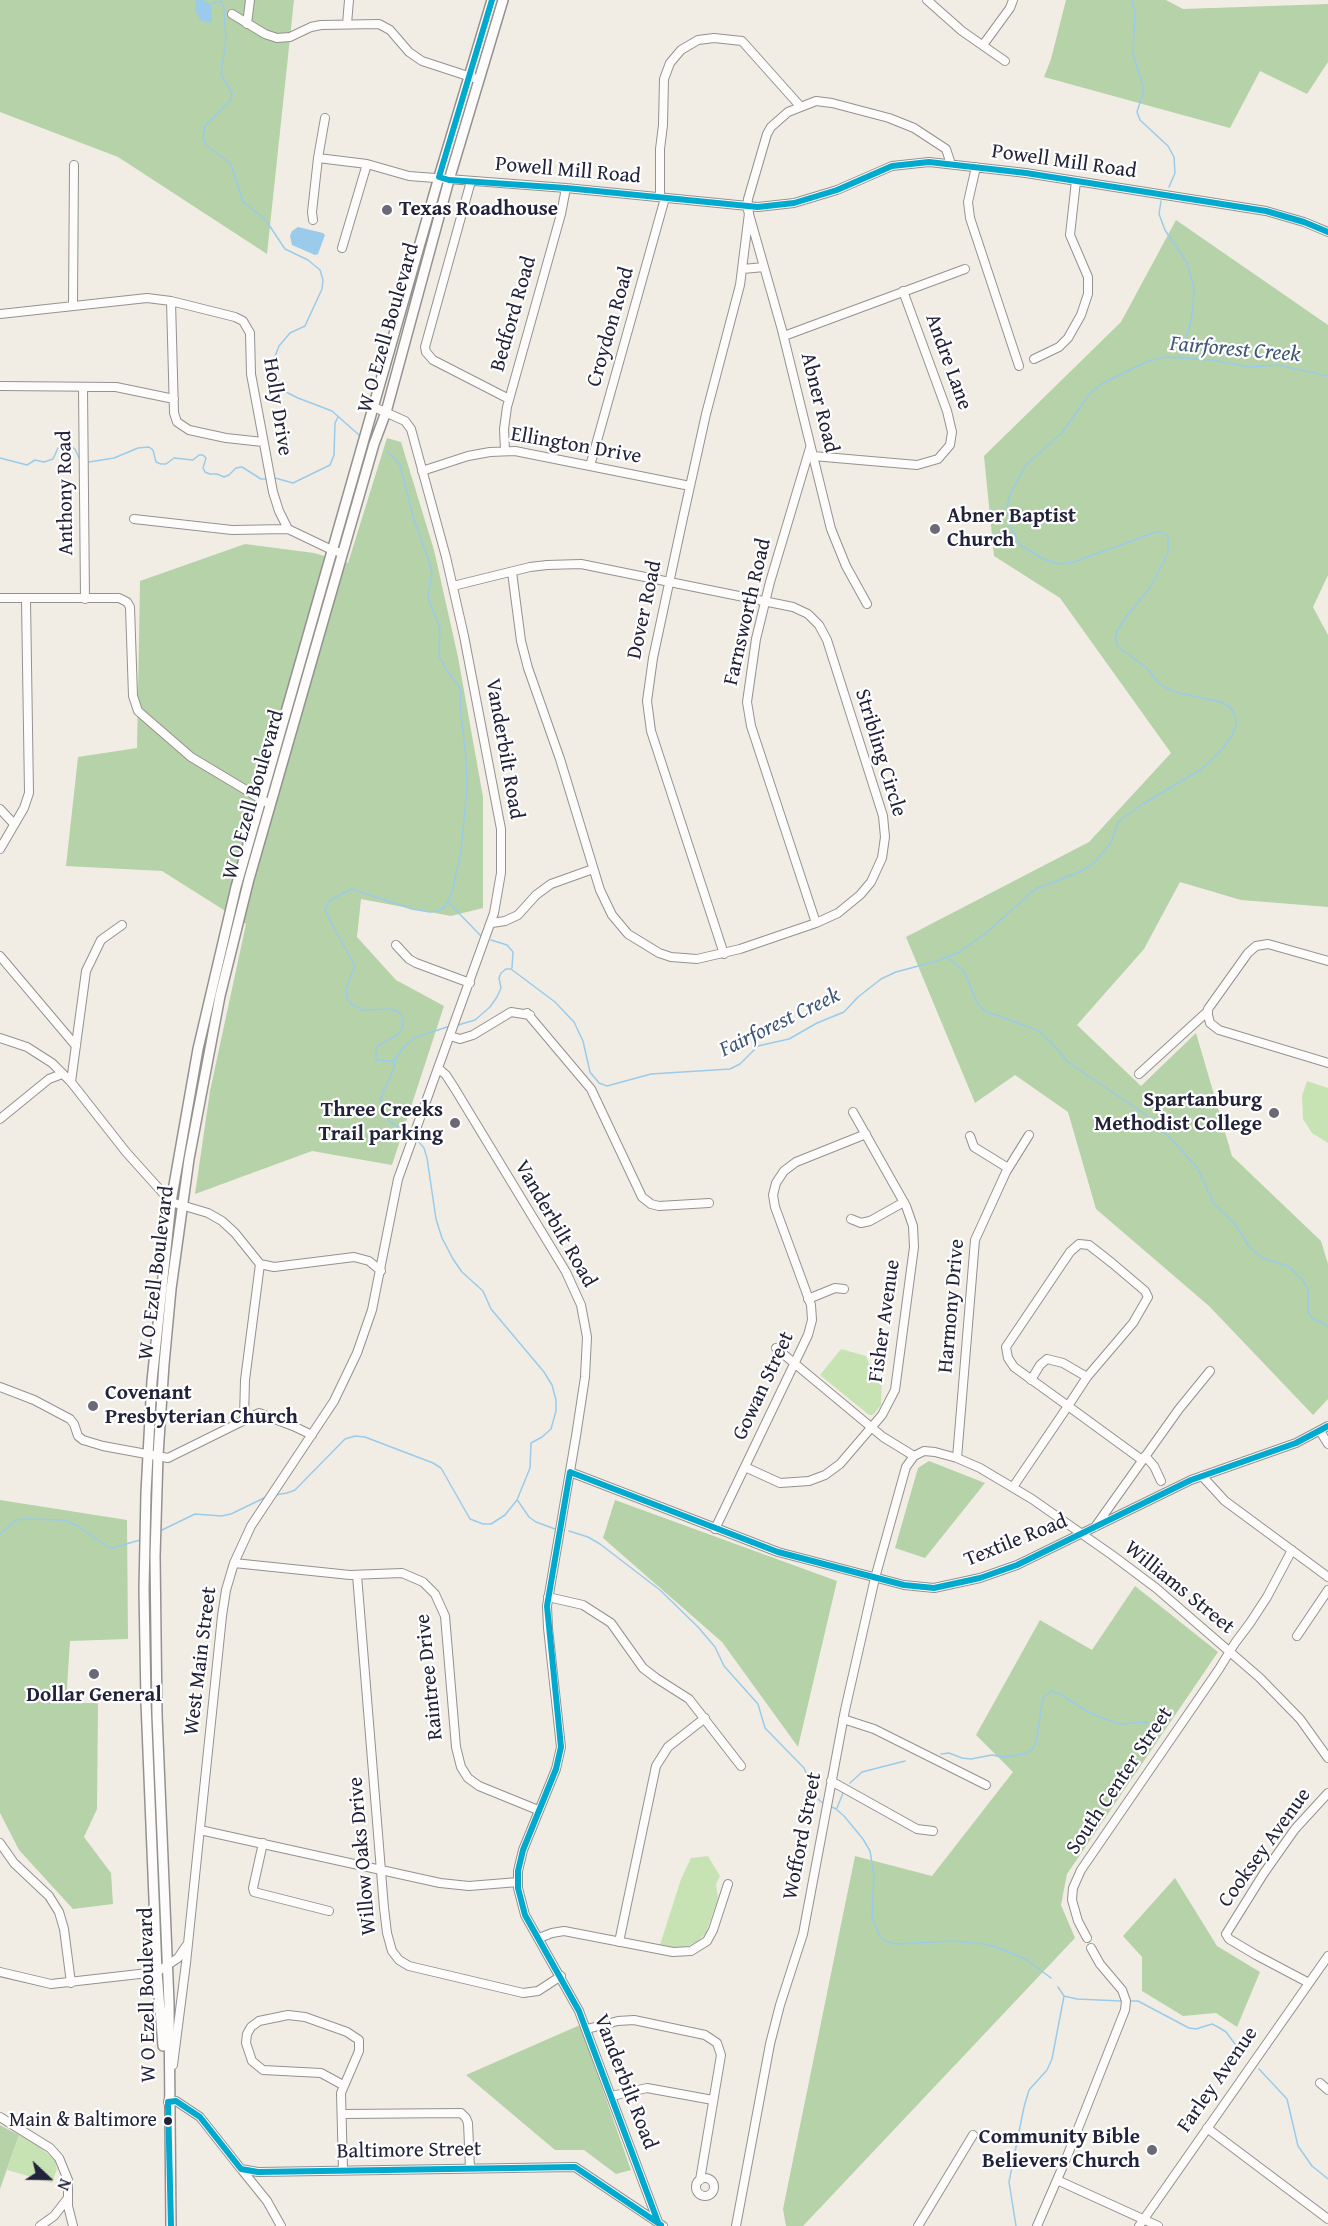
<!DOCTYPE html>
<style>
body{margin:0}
#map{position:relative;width:1328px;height:2226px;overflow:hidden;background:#f2ede4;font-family:"Gentium Book Plus",serif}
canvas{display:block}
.north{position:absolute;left:18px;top:2148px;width:60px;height:60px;-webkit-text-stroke:4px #fff;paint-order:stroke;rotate:112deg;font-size:16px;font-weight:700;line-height:24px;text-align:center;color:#22223b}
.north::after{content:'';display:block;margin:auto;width:21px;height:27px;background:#22223b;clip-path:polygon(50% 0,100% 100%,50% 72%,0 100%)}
</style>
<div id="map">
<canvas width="1328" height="2226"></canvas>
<div class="north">N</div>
</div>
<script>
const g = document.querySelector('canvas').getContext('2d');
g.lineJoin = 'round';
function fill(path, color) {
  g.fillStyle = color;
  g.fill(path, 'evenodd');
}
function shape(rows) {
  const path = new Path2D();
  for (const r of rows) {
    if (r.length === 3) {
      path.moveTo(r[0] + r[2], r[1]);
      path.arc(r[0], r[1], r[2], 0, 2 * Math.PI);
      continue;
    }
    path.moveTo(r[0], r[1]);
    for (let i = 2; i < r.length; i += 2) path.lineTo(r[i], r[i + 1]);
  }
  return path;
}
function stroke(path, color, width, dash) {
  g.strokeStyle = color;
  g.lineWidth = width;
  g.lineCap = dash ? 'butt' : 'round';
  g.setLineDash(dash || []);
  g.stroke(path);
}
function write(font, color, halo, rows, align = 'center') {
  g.font = font + ' "Gentium Book Plus",serif';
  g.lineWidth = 4.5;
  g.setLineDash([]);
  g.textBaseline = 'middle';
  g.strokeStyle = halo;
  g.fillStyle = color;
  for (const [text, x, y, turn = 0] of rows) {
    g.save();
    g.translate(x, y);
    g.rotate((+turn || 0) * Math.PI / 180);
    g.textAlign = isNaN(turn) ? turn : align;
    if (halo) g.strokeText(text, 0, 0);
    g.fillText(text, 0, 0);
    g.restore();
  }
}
fill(shape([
 [1307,1081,1328,1088,1328,1143,1312,1133,1303,1119,1302,1096],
 [841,1349,866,1356,874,1377,882,1378,881,1405,873,1415,869,1415,820,1375],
 [708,1856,720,1876,716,1884,718,1898,706,1933,698,1941,688,1946,677,1948,660,1945,681,1879,691,1858],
 [19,2135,36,2144,55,2160,57,2169,52,2183,7,2170]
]), '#c8e3b3');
fill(shape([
 [0,0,294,0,267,254,118,157,0,112],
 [1066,0,1166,0,1183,9,1328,4,1328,62,1307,94,1260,71,1230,128,1044,77,1051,59],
 [1176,220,1328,325,1328,575,1313,607,1328,635,1328,907,1241,900,1180,882,1144,949,1077,1025,1141,1086,1196,1033,1232,1156,1321,1241,1328,1264,1328,1399,1313,1415,1209,1306,1096,1209,1068,1112,1015,1075,975,1103,906,937,1089,842,1171,753,1060,598,994,556,984,456,1121,322],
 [387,438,401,442,434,550,458,657,483,797,483,908,451,916,361,899,357,937,396,980,444,1006,392,1165,312,1151,195,1194,210,1091,246,924,162,871,66,866,78,757,137,748,140,581,245,544,314,553,348,563],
 [929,1461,985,1483,925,1558,895,1548,918,1468],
 [0,1500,127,1520,128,1639,70,1641,66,1703,98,1703,97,1809,84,1837,111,1873,113,1904,73,1909,19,1850,0,1813],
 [615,1500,837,1581,798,1747,722,1642,603,1538],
 [1135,1586,1218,1652,1067,1874,1061,1905,1075,1938,803,2226,786,2226,783,2209,855,1856,932,1876,1013,1772,976,1735,1040,1620,1092,1650],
 [1175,1878,1217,1946,1260,1972,1237,2027,1216,2013,1183,2016,1142,1991,1142,1957,1123,1936],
 [580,2025,631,2170,616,2174,584,2150,555,2150,466,2075],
 [0,2125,19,2135,0,2189]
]), '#b6d2a8');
fill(shape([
 [196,0,203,0,211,5,212,21,208,23,201,21,195,10],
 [298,227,323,233,325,235,318,254,315,255,292,245,290,236,292,231]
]), '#9acbea');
stroke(shape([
 [221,0,224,8,226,40,221,74,232,93,231,100,205,126,203,137,206,145,231,164,243,202,265,219,285,249,308,260,320,270,323,280,322,289,305,326,290,333,279,346,274,359,273,369,276,377,286,392,298,398,332,411,359,435],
 [1132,0,1135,12,1133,53,1144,90,1137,112,1140,120,1168,146,1174,157,1175,173,1169,187],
 [209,4,221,1],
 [1161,201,1159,214,1165,230,1187,263,1194,287,1193,309,1190,325,1179,357],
 [387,451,400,465,414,520,429,561,432,572,428,598,440,628,439,656,447,671,459,686,461,694,460,704,466,758,467,788,461,851,452,893,444,908,438,911,430,912,412,909,352,889,332,899,327,904,325,911,355,966,346,989,347,997,351,1004,363,1010,389,1009,397,1011,401,1015,403,1020,402,1029,397,1035,379,1045,376,1050,376,1060,393,1061],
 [0,458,27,465,35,460,44,462,53,459,58,448,67,443,75,449,80,460],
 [89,462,114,458,138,448,149,447,153,450,156,462,161,464,166,464,174,458,193,460,199,455,203,455,206,458,203,468,205,472,210,474,217,474,224,477,229,475,236,468,242,467,261,479,266,479],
 [275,478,293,483,330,465,334,455,335,423,338,417],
 [449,903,481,936],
 [491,940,507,945,513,952,512,968],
 [948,958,964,971,977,1003,985,1011,1037,1030,1050,1041,1068,1062,1152,1119,1197,1167,1214,1204,1236,1225,1249,1247,1263,1258,1288,1266,1303,1280,1308,1290,1308,1311,1312,1318,1328,1326],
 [458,1025,475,1020,490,1007,497,997,501,988,499,978,501,973,506,969,511,969,555,1002,574,1022,583,1041,590,1072,599,1083,607,1086,651,1074,730,1069,740,1064,758,1046,789,1039,817,1023,844,1012,858,997,881,979,896,972,937,961,959,952,985,934,1035,889,1077,873,1093,864,1111,843,1118,822,1141,805,1200,770,1218,754,1231,737,1236,726,1235,715,1230,707,1221,702,1179,693,1166,688,1159,683,1146,667,1118,647,1115,639,1117,631,1125,618,1150,588,1168,553,1168,537,1162,532,1156,532,1074,562,1059,564,1043,559,1020,545,1010,525,1007,506,1010,494,1026,465,1062,433,1090,393,1103,383,1148,361,1165,357,1211,360,1250,367,1278,365,1328,376],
 [410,1134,389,1121,383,1113,380,1103,383,1092,393,1071,395,1063,393,1062,403,1048,414,1038,450,1026],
 [275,1495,287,1493,295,1490,345,1439,355,1436,365,1437,433,1463,441,1468,470,1519,483,1524,491,1524,505,1515,517,1500,530,1468,531,1443,542,1437,551,1429,556,1411,556,1400,552,1385,544,1372,491,1309,483,1291,462,1272,453,1259,442,1238,436,1219,427,1158,424,1148,416,1139],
 [518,1501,529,1517,536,1522,555,1529],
 [162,1530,195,1514,221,1516,231,1514,268,1496],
 [569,1531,588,1537,600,1544,660,1590,698,1627,715,1647,724,1666,758,1704,765,1728,804,1768,817,1798,825,1805],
 [0,1534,16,1520,25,1519,64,1520,78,1526,106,1546,112,1548,140,1540],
 [941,1754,949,1753,962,1758,971,1759,992,1755,1003,1757,1024,1754,1032,1750,1036,1742,1043,1698,1052,1691,1060,1694,1088,1712,1105,1719,1121,1724,1148,1722],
 [850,1783,862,1772,905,1761],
 [830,1806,836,1809,844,1816,863,1839,870,1851,874,1876,872,1918,880,1937,886,1941,895,1944,953,1941,985,1944,1002,1949,1027,1960,1051,1978],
 [837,1808,843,1793],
 [1058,1987,1064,1996,1077,1999,1121,2001],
 [1130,2001,1138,2001,1189,2028,1196,2029,1212,2024,1218,2027,1226,2032,1241,2052],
 [1259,2069,1287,2099,1298,2146,1312,2166,1328,2179],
 [1016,2226,1009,2182,1024,2107,1029,2090,1047,2070,1052,2059,1064,1996]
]), '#9acbea', 1.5);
const minor = shape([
 [927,0,962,31,1005,61],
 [232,14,265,34,277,38,290,37,311,27,321,25,379,24,390,30,409,52,422,61,474,78],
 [247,24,250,0],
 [347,24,349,0],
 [983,45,1010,8,1013,0],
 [318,158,367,164,409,176,566,188,758,207,794,203,837,190,892,166,929,162,1026,173,1266,211,1304,222,1328,232],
 [976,167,968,202,970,218,1019,366],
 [471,181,425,347,426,352,433,360,509,399],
 [660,197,660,149,663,125,664,79,670,63,681,50,698,40,714,38,742,41,800,106],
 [313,220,312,212,318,158,325,118],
 [342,248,367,164],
 [743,269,764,267],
 [171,301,174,413,177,422,189,430,226,438,263,442],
 [73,305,74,165],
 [0,314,147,298,171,301,235,317,243,321,250,333,251,374,273,492,279,511,288,529],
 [784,336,965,269],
 [1034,359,1059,347,1068,338,1081,315,1088,294,1088,277,1070,235,1076,181],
 [0,386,116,387,174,399],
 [83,387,85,599],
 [374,407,405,421,411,429,446,557,464,636,501,829,501,873,494,913,438,1068,446,1075,455,1089,566,1272,581,1305,587,1337,585,1377,576,1436,547,1606,548,1628,561,1747,556,1769,523,1850,518,1871,518,1888,525,1915,579,2011,658,2222],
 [810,448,770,582,756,639,747,702,751,726,816,923],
 [505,450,504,429,507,407,561,214,566,188],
 [813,456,917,465,938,459,950,445,952,432,947,411,903,291],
 [590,466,665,198],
 [422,471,468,456,490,452,515,451,690,486],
 [134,519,232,530,288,529,332,550,342,553],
 [453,586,530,567,547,565,581,564,793,607,808,614,819,625,827,640,883,816,885,837,882,858,871,882,860,895,838,913,816,923,740,949,697,959,671,957,659,953,628,934,612,915,600,890,560,759,528,668,521,641,512,572],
 [0,598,119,598,127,602,130,607,133,696,138,711,191,757,266,802],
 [867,604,846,566,831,529,782,330,747,207,748,199,767,134,771,127,788,112,816,101,832,103,889,118,914,128,946,149,951,164],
 [0,809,14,824],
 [0,849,24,808,29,793,26,600],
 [492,923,505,921,518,915,536,895,551,884,593,869],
 [396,945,409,959,416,963,470,983],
 [724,954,651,731,647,701,653,658,683,518,706,414,740,285,749,213],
 [0,956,76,1046],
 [1328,961,1268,944,1256,946,1248,953,1208,1009,1208,1015,1210,1023,1219,1030,1328,1063],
 [527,1013,591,1089,642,1197,651,1204,659,1206,709,1203],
 [450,1036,460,1039,473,1035,511,1012,530,1015],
 [0,1038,27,1047,52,1063,71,1082,126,1152,171,1202,208,1213,222,1221,235,1233,260,1264,274,1267,354,1257,369,1261,381,1271],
 [1139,1074,1208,1011],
 [71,1082,86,971,101,940,122,925],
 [0,1119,49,1079,62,1074],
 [970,1136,974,1147,1008,1168],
 [851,1219,861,1223,870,1221,904,1202],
 [808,1299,835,1288,844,1289],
 [776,1348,883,1437,914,1456],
 [1031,1380,1040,1365,1047,1359,1063,1363,1087,1377],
 [0,1387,34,1400,70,1419,74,1424,78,1436,83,1440,103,1446,168,1458,259,1413,293,1426,312,1435],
 [244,1419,245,1380,260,1264],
 [1320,1431,1328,1444],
 [1145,1456,1154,1466,1161,1481],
 [957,1458,975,1240,1006,1172,1029,1135],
 [745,1467,780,1483,809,1481,825,1475,840,1464,882,1415,895,1390,914,1247,913,1226,906,1206,853,1112],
 [570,1472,778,1552,904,1585,934,1588,980,1578,1017,1565,1191,1480,1296,1443,1328,1426],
 [1202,1476,1225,1501,1328,1577],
 [1013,1487,1068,1406,1014,1367,1008,1358,1006,1347,1070,1252,1079,1244,1089,1245,1112,1263,1145,1291,1148,1297,1133,1323,1087,1377,1068,1406,1142,1460],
 [1095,1527,1179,1409,1210,1371],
 [715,1529,808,1335,812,1320,811,1305,775,1207,773,1195,776,1183,784,1171,796,1162,866,1134],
 [234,1563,350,1575,402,1573,423,1582,435,1594,445,1616,456,1747,461,1767,468,1778,479,1786,538,1810],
 [357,1575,384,1908,387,1933,392,1951,399,1960,409,1966,523,1993,538,1991,561,1976],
 [548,1597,583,1605,611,1623,643,1668,656,1678,689,1699,741,1766],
 [1297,1636,1328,1590],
 [843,1719,874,1729,986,1785],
 [831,1781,917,1829,933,1831],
 [200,1830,440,1883,469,1886,518,1882],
 [0,1843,14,1863,49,1896,59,1912,64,1929,71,1983],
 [263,1843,253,1888,254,1892,329,1911],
 [539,1938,552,1933,564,1931,673,1952,691,1951,707,1941,713,1930,728,1884],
 [1087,1938,1078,1921,1072,1900,1073,1888,1081,1870,1219,1669,1235,1643,1250,1623,1267,1597,1292,1550],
 [619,1942,656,1766,668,1747,705,1718],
 [0,1972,51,1984,157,1972,178,1958,186,1946],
 [1309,1983,1256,1955,1229,1939,1226,1934,1264,1873,1295,1829,1328,1793],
 [587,2029,618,2021,634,2020,705,2035,717,2043,721,2055,700,2180],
 [173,2065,186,1963,222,1616,226,1590,234,1563,251,1526,334,1401,357,1353,372,1310,398,1179,438,1068],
 [1320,2083,1328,2090],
 [612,2096,647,2088,713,2100],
 [169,2098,168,2102,176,2101,200,2117,241,2169,258,2172,575,2167,663,2226],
 [342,2114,461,2113,466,2118,468,2123,470,2168],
 [0,2117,50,2148,59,2158,68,2180,68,2206,73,2226],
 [1207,2128,1328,2219],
 [242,2170,267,2201,281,2226],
 [343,2170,341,2093,359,2051,359,2040,347,2032,305,2017,288,2015,259,2021,251,2027,247,2034,246,2043,252,2061,263,2070,321,2073,343,2085],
 [705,2187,9],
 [1057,2180,1158,2226],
 [40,2226,54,2216,68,2198],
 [736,2226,770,2044,780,2005,803,1934,845,1710,875,1578,906,1467,914,1456,924,1451,935,1452,957,1458,980,1468,1032,1499,1112,1555,1156,1588,1260,1678,1300,1719,1328,1758],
 [918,2226,973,2135],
 [1037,2226,1066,2159,1125,2010,1126,2001,1122,1990,1100,1964,1091,1948],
 [1139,2226,1328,1956]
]);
const major = shape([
 [163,2046,157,1972,146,1702,144,1589,146,1493,152,1381,171,1202,198,1049,236,887,439,177,492,0],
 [171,2226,169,2003,157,1715,155,1556,158,1455,164,1364,171,1289,189,1159,220,996,249,879,374,444,386,412,449,180,503,0]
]);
stroke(minor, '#949291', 10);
stroke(major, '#949291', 12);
stroke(minor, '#fdfcfb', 8);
stroke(major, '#fdfcfb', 9);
stroke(shape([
 [492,0,439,177,449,180,566,188,758,207,794,203,837,190,892,166,929,162,1026,173,1266,211,1304,222,1328,232],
 [658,2222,579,2011,525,1915,518,1888,518,1871,523,1850,556,1769,561,1747,547,1606,570,1472,778,1552,904,1585,934,1588,980,1578,1017,1565,1191,1480,1296,1443,1328,1426],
 [171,2226,168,2102,176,2101,200,2117,241,2169,258,2172,575,2167,661,2225]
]), '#00a9ce', 6);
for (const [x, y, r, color] of [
 [387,210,6,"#6b6976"],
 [935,529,6,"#6b6976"],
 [1274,1113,6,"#6b6976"],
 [455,1123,6,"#6b6976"],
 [93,1406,6,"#6b6976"],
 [94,1674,6,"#6b6976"],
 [168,2121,5,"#22223b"],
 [1152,2150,6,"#6b6976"]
]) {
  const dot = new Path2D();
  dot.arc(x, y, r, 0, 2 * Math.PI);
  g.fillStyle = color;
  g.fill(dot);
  stroke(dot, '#fff', 2);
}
write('20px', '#22223b', '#fff', [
 ["Main & Baltimore",157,2121]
], 'right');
write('21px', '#22223b', '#fff', [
 ["Powell Mill Road",1064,162,8],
 ["Powell Mill Road",568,171,5],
 ["Bedford Road",514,314,-74],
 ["Croydon Road",611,327,-74],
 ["W O Ezell Boulevard",389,328,-74],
 ["Andre Lane",948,362,70],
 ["Abner Road",819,403,76],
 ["Holly Drive",277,407,81],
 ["Ellington Drive",576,446,10],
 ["Anthony Road",66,493,-91],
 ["Dover Road",645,610,-78],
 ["Farnsworth Road",748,612,-77],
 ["Vanderbilt Road",504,749,80],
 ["Stribling Circle",880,753,73],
 ["W O Ezell Boulevard",254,795,-74],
 ["Vanderbilt Road",555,1224,60],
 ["W O Ezell Boulevard",157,1273,-83],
 ["Harmony Drive",952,1306,-85],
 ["Fisher Avenue",885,1321,-82],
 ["Gowan Street",764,1386,-65],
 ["Textile Road",1016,1541,-22],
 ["Williams Street",1179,1588,39],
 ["West Main Street",201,1661,-83],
 ["Raintree Drive",430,1677,-96],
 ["South Center Street",1120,1781,-56],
 ["Wofford Street",803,1836,-79],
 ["Cooksey Avenue",1265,1848,-54],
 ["Willow Oaks Drive",363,1856,-95],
 ["W O Ezell Boulevard",148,1995,-91],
 ["Farley Avenue",1218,2080,-55],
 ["Vanderbilt Road",625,2082,69],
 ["Baltimore Street",409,2151,-1]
]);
write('bold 21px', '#22223b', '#fff', [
 ["Texas Roadhouse",399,210],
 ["Abner Baptist",947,517],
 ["Church",947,541],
 ["Spartanburg",1262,1101,"right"],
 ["Methodist College",1262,1125,"right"],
 ["Three Creeks",443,1111,"right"],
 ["Trail parking",443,1135,"right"],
 ["Covenant",105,1394],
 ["Presbyterian Church",105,1418],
 ["Dollar General",94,1696,"center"],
 ["Community Bible",1140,2138,"right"],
 ["Believers Church",1140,2162,"right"]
], 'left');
write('italic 22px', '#3f5879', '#fff', [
 ["Fairforest Creek",1235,350,5],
 ["Fairforest Creek",780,1023,-26]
]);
</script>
